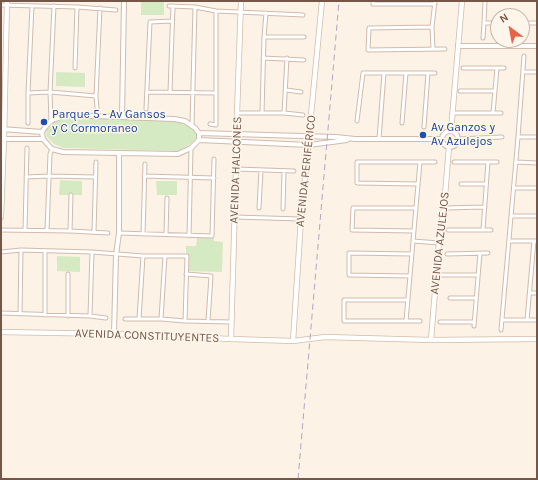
<!DOCTYPE html>
<meta charset="utf-8">
<style>
body{margin:0}
#map{position:relative;width:538px;height:480px;overflow:hidden;background:#fcf2e5;font-family:Karla,sans-serif}
canvas{display:block}
.frame{position:absolute;inset:0;border:2px solid #75574a;pointer-events:none}
.north{position:absolute;left:490px;top:8px;width:40px;height:40px;box-sizing:border-box;background:#fff6eb;border:1px solid #c8b6ab;border-radius:50%;rotate:328deg;font-size:11px;font-weight:700;line-height:16px;text-align:center;color:#75574a}
.north::after{content:'';display:block;margin:auto;width:14px;height:18px;background:#e76449;clip-path:polygon(50% 0,100% 100%,50% 72%,0 100%)}
</style>
<div id="map">
<canvas width="538" height="480"></canvas>
<div class="frame"></div>
<div class="north">N</div>
</div>
<script>
const g = document.querySelector('canvas').getContext('2d');
g.lineJoin = 'round';
function fill(path, color) {
  g.fillStyle = color;
  g.fill(path, 'evenodd');
}
function shape(rows) {
  const path = new Path2D();
  for (const r of rows) {
    if (r.length === 3) {
      path.moveTo(r[0] + r[2], r[1]);
      path.arc(r[0], r[1], r[2], 0, 2 * Math.PI);
      continue;
    }
    path.moveTo(r[0], r[1]);
    for (let i = 2; i < r.length; i += 2) path.lineTo(r[i], r[i + 1]);
  }
  return path;
}
function stroke(path, color, width, dash) {
  g.strokeStyle = color;
  g.lineWidth = width;
  g.lineCap = dash ? 'butt' : 'round';
  g.setLineDash(dash || []);
  g.stroke(path);
}
function write(font, color, halo, rows, align = 'center') {
  g.font = font + ' Karla,sans-serif';
  g.lineWidth = 3;
  g.setLineDash([]);
  g.textBaseline = 'middle';
  g.strokeStyle = halo;
  g.fillStyle = color;
  for (const [text, x, y, turn = 0] of rows) {
    g.save();
    g.translate(x, y);
    g.rotate((+turn || 0) * Math.PI / 180);
    g.textAlign = isNaN(turn) ? turn : align;
    if (halo) g.strokeText(text, 0, 0);
    g.fillText(text, 0, 0);
    g.restore();
  }
}
fill(shape([
 [141,1,164,1,164,15,141,15],
 [56,72,85,73,85,87,56,86],
 [70,117,173,121,182,123,193,129,196,132,196,138,194,142,178,151,63,148,54,144,46,136,47,129,54,122],
 [60,180,82,181,82,195,59,195],
 [156,181,177,181,177,195,157,195],
 [197,238,214,238,214,241,223,242,222,272,188,271,189,254,186,253,186,246,196,246],
 [57,256,80,257,80,272,57,271]
]), '#d5eac3');
const minor = shape([
 [373,1,373,4,435,4],
 [485,1,484,23,498,23],
 [1,5,77,7,116,10],
 [169,6,195,7,216,11,303,15],
 [522,23,537,23],
 [432,27,369,28,368,50,445,49],
 [264,37,304,37],
 [483,38,484,23],
 [433,49,432,27,435,1],
 [263,58,304,60],
 [75,68,77,7],
 [497,68,504,68],
 [523,72,537,72],
 [286,90,301,92],
 [460,91,495,91],
 [147,92,216,93],
 [170,92,173,6],
 [28,93,50,92,96,96],
 [97,108,96,96,100,8],
 [146,109,150,22,172,21],
 [237,113,284,113,303,115],
 [262,113,264,37,266,13],
 [284,113,287,58],
 [452,113,493,113,497,68,463,68],
 [493,113,501,113],
 [51,121,50,92,54,6],
 [357,121,363,73,435,73],
 [28,123,28,93,32,6],
 [402,123,406,73],
 [210,124,216,125,216,11],
 [192,125,195,7],
 [424,127,428,73],
 [518,137,537,137],
 [379,139,384,73],
 [457,139,502,137],
 [454,162,497,162],
 [516,162,537,163],
 [236,169,294,171],
 [144,176,214,178],
 [26,177,49,176,95,177],
 [418,184,357,183,357,162,435,162],
 [461,184,486,184],
 [514,188,537,188],
 [259,208,261,170],
 [444,208,485,207],
 [283,209,284,171],
 [511,216,537,216],
 [235,217,301,219],
 [1,230,70,231,108,233],
 [25,230,27,148],
 [47,230,50,154,52,149],
 [448,230,491,230],
 [483,230,488,162],
 [70,231,71,195],
 [414,231,352,230,353,208,416,208],
 [94,232,96,162],
 [119,233,212,236,214,159],
 [143,234,145,164],
 [166,234,167,198],
 [189,236,191,148],
 [413,241,439,243],
 [509,241,537,241],
 [1,252,21,250,92,252,143,256,187,256,185,321],
 [447,254,488,253],
 [68,274,68,316],
 [186,274,211,276,208,321],
 [436,275,478,275],
 [410,276,349,275,349,253,412,254],
 [530,293,537,293],
 [450,298,476,298],
 [408,300,344,300,344,321,420,321],
 [1,313,90,316,106,318],
 [20,314,21,250],
 [45,315,45,251],
 [90,316,92,252],
 [125,319,161,319,185,321,231,322],
 [139,319,143,256],
 [161,319,165,256],
 [502,320,537,320],
 [527,320,534,241],
 [406,321,420,162],
 [440,322,474,322],
 [474,326,480,253],
 [501,330,518,137,524,56]
]);
const tertiary = shape([
 [458,46,537,46],
 [67,115,174,119,185,121,195,128,199,133,199,140,191,148,178,154,63,152,52,149,43,139,42,132,46,126,51,121,55,119,67,115],
 [122,117,124,1],
 [1,129,42,132],
 [450,139,8],
 [199,133,336,137,355,139,442,139],
 [1,139,43,139],
 [199,140,309,145,347,140],
 [114,334,116,255,119,233,119,153]
]);
const secondary = shape([
 [451,131,462,1],
 [1,217,4,139,7,1],
 [1,332,114,334,231,339,293,341,325,337,431,340,537,339],
 [231,339,236,169,236,142,241,1],
 [431,340,439,243,444,208,449,147],
 [293,341,301,219,322,1]
]);
stroke(minor, '#d0bbae', 5);
stroke(tertiary, '#d0bbae', 6);
stroke(secondary, '#d3bbab', 6);
stroke(minor, '#fff', 3);
stroke(tertiary, '#fff', 4);
stroke(secondary, '#fff', 4.5);
stroke(shape([
 [298,479,339,1]
]), '#b4a3c6', 1, [6, 4]);
for (const [x, y, r, color] of [
 [44,122,4,"#1a4fb4"],
 [423,135,4,"#1a4fb4"]
]) {
  const dot = new Path2D();
  dot.arc(x, y, r, 0, 2 * Math.PI);
  g.fillStyle = color;
  g.fill(dot);
  stroke(dot, '#fff6eb', 1.5);
}
write('12px', '#164399', '#fff6eb', [
 ["Parque 5 - Av Gansos",52,115],
 ["y C Cormoraneo",52,129],
 ["Av Ganzos y",431,128],
 ["Av Azulejos",431,142]
], 'left');
write('12px', '#75574a', '#fff6eb', [
 ["AVENIDA HALCONES",236,170,-88],
 ["AVENIDA PERIFÉRICO",306,171,-84],
 ["AVENIDA AZULEJOS",440,243,-84],
 ["AVENIDA CONSTITUYENTES",147,336,2]
]);
</script>
